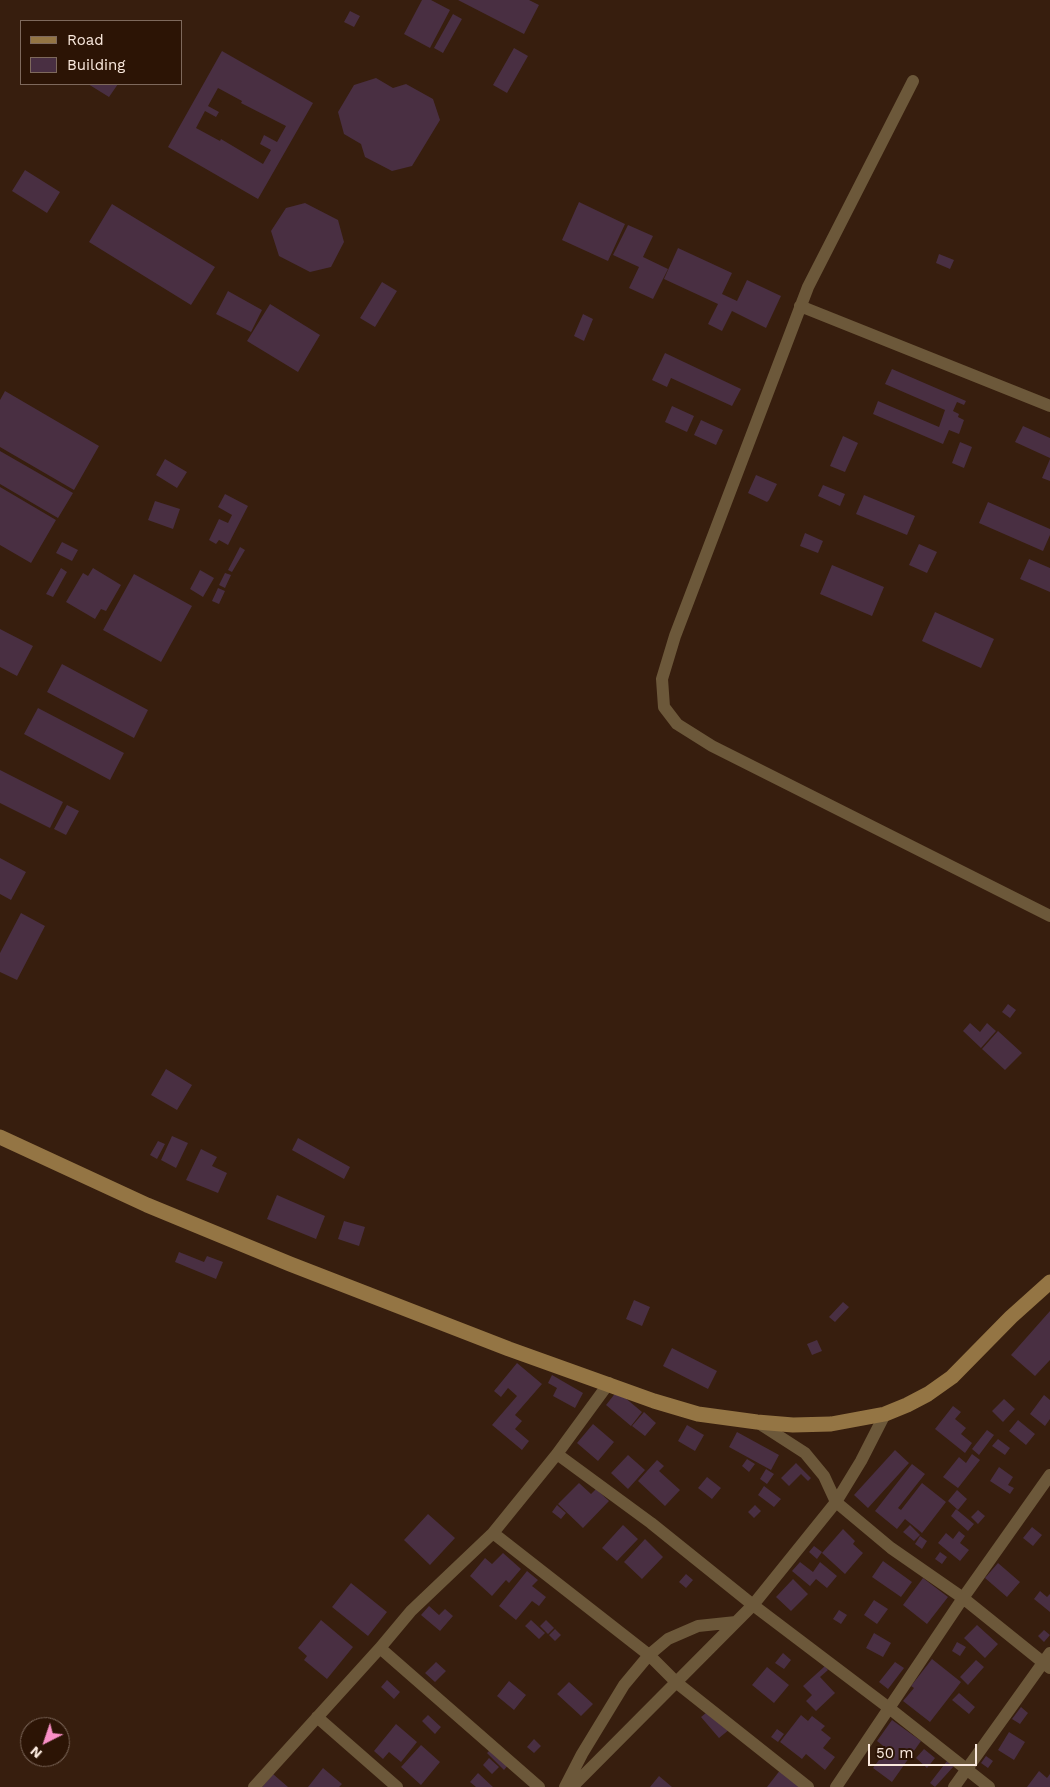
<!DOCTYPE html>
<style>
body{margin:0}
#map{position:relative;width:1050px;height:1787px;overflow:hidden;background:#371e0e;font-family:"Work Sans",sans-serif}
canvas{display:block}
.legend{position:absolute;left:20px;top:20px;width:162px;height:65px;box-sizing:border-box;background:#2c1405;border:1px solid #7e695c;margin:0;padding:6px 9px;list-style:none;font-size:15px;color:#fae9de}
.legend li{display:flex;align-items:center;gap:10px;height:25px}
.legend b{width:25px;border:1px solid #7e695c}
.north{position:absolute;left:20px;top:1717px;width:50px;height:50px;box-sizing:border-box;background:#2c1405;border:1px solid #7e695c;border-radius:50%;rotate:221deg;font-size:14px;font-weight:700;line-height:20px;text-align:center;color:#fae9de}
.north::after{content:'';display:block;margin:auto;width:18px;height:22px;background:#fa8fc6;clip-path:polygon(50% 0,100% 100%,50% 72%,0 100%)}
.scale{position:absolute;left:868px;top:1744px;width:109px;height:22px;box-sizing:border-box;border:2px solid #fae9de;border-top:0;padding-left:6px;font-size:15px;line-height:18px;white-space:nowrap;color:#fae9de;-webkit-text-stroke:4px #2c1405;paint-order:stroke}
</style>
<div id="map">
<canvas width="1050" height="1787"></canvas>
<ul class="legend">
<li><b style="height:6px;background:#947544"></b>Road</li>
<li><b style="height:14px;background:#492f42"></b>Building</li>
</ul>
<div class="north">N</div>
<div class="scale">50 m</div>
</div>
<script>
const g = document.querySelector('canvas').getContext('2d');
g.lineJoin = 'round';
function fill(path, color) {
  g.fillStyle = color;
  g.fill(path, 'evenodd');
}
function shape(rows) {
  const path = new Path2D();
  for (const r of rows) {
    path.moveTo(r[0], r[1]);
    for (let i = 2; i < r.length; i += 2) path.lineTo(r[i], r[i + 1]);
  }
  return path;
}
function stroke(path, color, width, dash) {
  g.strokeStyle = color;
  g.lineWidth = width;
  g.lineCap = dash ? 'butt' : 'round';
  g.setLineDash(dash || []);
  g.stroke(path);
}
fill(shape([
 [422,0,431,0,450,10,430,48,404,34],
 [458,0,529,0,539,5,524,34],
 [350,11,360,16,354,27,344,22],
 [453,14,462,19,443,53,434,48],
 [514,48,528,56,507,93,493,85],
 [222,51,313,103,258,199,168,147],
 [218,88,242,101,241,103,286,126,277,142,264,135,260,144,271,150,263,164,221,139,220,141,196,128,205,111,216,117,219,112,208,106],
 [376,78,393,88,406,84,433,99,440,120,412,166,392,171,365,157,361,144,344,134,338,112,354,85],
 [88,84,118,84,109,97],
 [25,170,60,192,47,213,12,191],
 [579,202,625,224,608,261,562,240],
 [305,203,338,220,344,242,331,267,310,272,279,256,271,231,286,208],
 [112,204,215,267,191,305,89,242],
 [628,225,653,236,643,257,668,269,653,299,629,288,639,267,613,255],
 [678,248,732,273,722,294,737,301,747,280,781,296,766,328,732,311,722,331,708,324,718,304,664,279],
 [939,254,954,260,950,269,936,263],
 [382,282,397,291,375,327,360,318],
 [228,291,262,310,251,332,216,314],
 [270,304,320,335,298,372,247,341],
 [583,314,593,319,584,341,574,336],
 [665,353,741,389,732,406,671,378,667,387,652,380],
 [892,369,966,401,964,405,957,402,953,411,959,414,958,417,964,420,959,434,949,430,943,444,873,414,878,401,939,427,945,410,885,384],
 [5,391,99,446,74,490,0,447,0,400],
 [672,406,694,416,687,432,665,422],
 [701,420,723,430,716,445,694,435],
 [1023,426,1050,438,1050,458,1015,442],
 [843,436,858,443,845,472,830,466],
 [960,442,972,447,964,468,952,463],
 [0,451,73,493,58,518,0,484],
 [165,459,187,472,177,488,156,475],
 [1050,459,1050,481,1042,478],
 [756,475,777,484,769,500,767,502,748,493],
 [823,485,845,494,840,506,818,496],
 [0,487,56,520,31,563,0,545],
 [225,494,248,506,228,545,219,540,216,544,209,540,219,519,228,523,232,515,218,507],
 [864,495,915,516,907,535,856,514],
 [155,501,180,509,173,529,148,520],
 [988,502,1050,529,1050,535,1043,551,979,523],
 [805,533,823,541,818,553,800,546],
 [62,542,78,550,72,561,56,553],
 [919,544,937,552,927,573,909,565],
 [240,547,245,550,232,572,228,570],
 [1029,559,1050,568,1050,592,1020,579],
 [832,565,884,587,872,616,820,594],
 [61,568,67,572,53,597,46,594],
 [93,568,121,585,106,611,101,609,95,619,66,602,83,573,88,576],
 [200,570,214,578,203,597,190,589],
 [225,573,231,575,225,588,219,585],
 [134,574,192,606,161,662,103,630],
 [218,588,225,591,219,604,212,601],
 [935,612,994,639,981,668,922,641],
 [0,629,33,646,17,676,0,667],
 [62,664,148,710,134,738,47,692],
 [38,708,124,753,110,780,24,734],
 [0,770,63,802,50,828,0,803],
 [67,805,79,811,66,835,54,829],
 [0,858,26,872,11,900,0,894],
 [21,913,45,926,17,980,0,972,0,953],
 [1008,1004,1016,1010,1010,1018,1002,1012],
 [970,1023,980,1032,987,1023,996,1031,981,1048,963,1031],
 [998,1031,1022,1053,1005,1070,982,1049],
 [166,1069,192,1085,177,1110,151,1095],
 [172,1136,188,1143,176,1168,161,1160],
 [298,1138,350,1167,344,1179,292,1150],
 [158,1141,165,1144,157,1159,150,1155],
 [201,1149,217,1157,212,1166,227,1173,218,1193,186,1180],
 [277,1195,325,1216,316,1239,267,1219],
 [344,1221,365,1227,359,1246,338,1239],
 [179,1252,204,1262,207,1256,223,1262,216,1279,175,1262],
 [634,1300,650,1307,642,1326,626,1319],
 [843,1302,849,1307,835,1322,829,1317],
 [1050,1311,1050,1360,1035,1376,1011,1355],
 [817,1340,822,1351,812,1355,807,1344],
 [672,1348,717,1371,708,1389,663,1366],
 [517,1363,542,1384,515,1415,522,1421,515,1429,529,1441,522,1450,492,1425,517,1396,508,1388,501,1397,494,1391],
 [552,1375,583,1393,575,1408,553,1396,557,1388,548,1383],
 [617,1391,642,1412,631,1426,606,1405],
 [1044,1395,1050,1400,1050,1419,1045,1426,1030,1414],
 [1004,1399,1015,1409,1003,1422,992,1411],
 [953,1406,961,1412,955,1419,966,1428,961,1434,972,1443,965,1453,935,1429],
 [644,1412,656,1423,645,1436,632,1426],
 [1018,1420,1035,1434,1026,1445,1009,1431],
 [593,1424,614,1442,598,1461,577,1443],
 [687,1425,704,1435,695,1451,678,1441],
 [987,1430,994,1435,979,1455,972,1449],
 [737,1432,779,1455,771,1470,729,1447],
 [998,1439,1010,1448,1005,1455,992,1446],
 [895,1450,909,1463,868,1508,854,1495],
 [972,1454,980,1460,958,1488,943,1477,959,1457,966,1463],
 [628,1455,645,1470,628,1489,611,1473],
 [747,1459,755,1464,749,1472,742,1466],
 [657,1460,664,1466,659,1471,680,1490,665,1506,638,1481],
 [796,1463,811,1478,808,1481,801,1474,789,1486,781,1478],
 [912,1464,925,1474,898,1508,901,1510,922,1483,946,1502,922,1533,905,1519,897,1529,875,1511],
 [999,1467,1013,1477,1008,1485,1014,1488,1010,1494,990,1481],
 [766,1469,774,1474,767,1484,760,1479],
 [707,1477,721,1488,712,1499,698,1488],
 [579,1483,591,1494,596,1489,609,1501,583,1528,558,1504],
 [764,1486,781,1499,774,1507,758,1495],
 [957,1490,967,1499,958,1510,948,1501],
 [557,1505,566,1513,561,1519,552,1512],
 [755,1505,761,1511,754,1518,748,1512],
 [956,1509,974,1524,968,1531,951,1516],
 [978,1510,985,1516,978,1524,971,1517],
 [428,1514,455,1538,430,1565,404,1540],
 [623,1525,638,1539,617,1561,602,1548],
 [910,1525,920,1535,914,1541,903,1532],
 [1032,1527,1042,1535,1033,1546,1023,1538],
 [843,1529,855,1541,853,1544,863,1553,845,1574,822,1553],
 [959,1531,965,1536,960,1543,969,1550,960,1561,938,1543,946,1533,953,1539],
 [920,1536,927,1541,922,1549,915,1544],
 [645,1539,663,1557,642,1579,624,1562],
 [814,1546,822,1552,817,1559,809,1552],
 [940,1552,947,1557,942,1564,935,1559],
 [503,1553,521,1569,509,1583,506,1580,492,1596,470,1576,485,1558,492,1564],
 [883,1561,912,1582,901,1597,872,1577],
 [800,1562,813,1572,820,1562,837,1576,827,1588,816,1579,810,1586,792,1571],
 [998,1563,1020,1582,1007,1597,985,1578],
 [527,1571,538,1580,532,1586,546,1597,539,1606,532,1601,516,1620,499,1606],
 [686,1574,693,1580,686,1588,679,1582],
 [923,1578,948,1597,927,1624,903,1605],
 [793,1579,808,1594,791,1611,776,1597],
 [351,1583,387,1612,368,1636,332,1607],
 [1040,1591,1047,1597,1050,1594,1050,1612,1034,1599],
 [874,1600,888,1609,877,1624,864,1615],
 [429,1606,439,1615,445,1609,453,1616,440,1631,421,1615],
 [839,1610,847,1615,841,1624,833,1619],
 [321,1620,353,1647,327,1679,304,1660,307,1656,298,1648],
 [531,1620,545,1633,539,1639,525,1626],
 [546,1620,554,1628,548,1634,540,1626],
 [977,1625,998,1644,985,1658,964,1638],
 [555,1629,561,1635,555,1641,549,1635],
 [1044,1630,1050,1635,1044,1642,1038,1636],
 [874,1633,891,1643,883,1657,866,1648],
 [957,1642,966,1647,960,1656,952,1651],
 [783,1653,791,1660,784,1669,775,1663],
 [932,1659,961,1682,930,1722,903,1701,914,1688,911,1686],
 [976,1660,984,1667,968,1685,960,1677],
 [436,1662,446,1671,435,1682,425,1673],
 [895,1662,904,1668,888,1689,879,1682],
 [825,1666,828,1670,820,1677,835,1693,816,1711,806,1701,812,1695,803,1686],
 [767,1667,789,1685,774,1703,752,1685],
 [387,1680,400,1692,394,1699,381,1687],
 [509,1681,526,1695,514,1710,497,1696],
 [569,1682,593,1704,581,1716,557,1694],
 [959,1693,975,1707,969,1714,952,1700],
 [1021,1707,1028,1713,1020,1724,1012,1719],
 [712,1708,730,1729,719,1738,701,1717],
 [428,1715,441,1727,435,1734,422,1721],
 [801,1715,808,1721,812,1716,825,1726,821,1730,831,1738,823,1748,835,1757,825,1770,806,1754,802,1759,780,1742],
 [892,1720,921,1741,892,1782,873,1768,887,1749,877,1741],
 [396,1724,417,1742,401,1762,389,1752,383,1759,374,1751],
 [777,1729,784,1734,778,1742,771,1737],
 [1009,1732,1025,1742,1014,1760,998,1750],
 [534,1739,541,1746,534,1753,527,1747],
 [421,1745,440,1762,421,1785,401,1767],
 [492,1748,509,1764,504,1770,487,1753],
 [924,1749,935,1758,927,1768,916,1758],
 [986,1756,993,1761,988,1768,981,1763],
 [489,1758,499,1767,492,1774,483,1765],
 [947,1761,954,1766,935,1787,930,1783],
 [323,1768,342,1784,339,1787,308,1787],
 [781,1769,804,1787,767,1787],
 [1039,1771,1047,1778,1050,1774,1050,1787,1027,1787],
 [478,1773,493,1787,476,1787,470,1782],
 [273,1774,288,1787,262,1787],
 [659,1776,672,1787,650,1787]
]), '#492f42');
stroke(shape([
 [913,81,808,287,675,636,662,679,664,707,677,724,712,746,1050,916],
 [800,306,1050,406],
 [757,1422,805,1453,824,1476,836,1502,891,1548,963,1598,1050,1668],
 [557,1454,651,1523,753,1605,889,1708,989,1787],
 [493,1533,649,1655,677,1683,808,1787],
 [380,1648,539,1787],
 [317,1717,397,1787],
 [254,1787,380,1648,411,1611,493,1533,557,1454,609,1383],
 [565,1787,582,1754,624,1685,649,1655,668,1639,698,1626,736,1622],
 [572,1787,753,1605,836,1502,861,1461,885,1414],
 [836,1787,963,1598,1050,1475],
 [954,1787,1050,1653]
]), '#6c583a', 12);
stroke(shape([
 [0,1137,147,1205,290,1264,509,1349,654,1401,698,1414,757,1422,793,1425,831,1424,885,1414,907,1405,928,1394,952,1377,1011,1317,1050,1282]
]), '#947544', 15);
</script>
